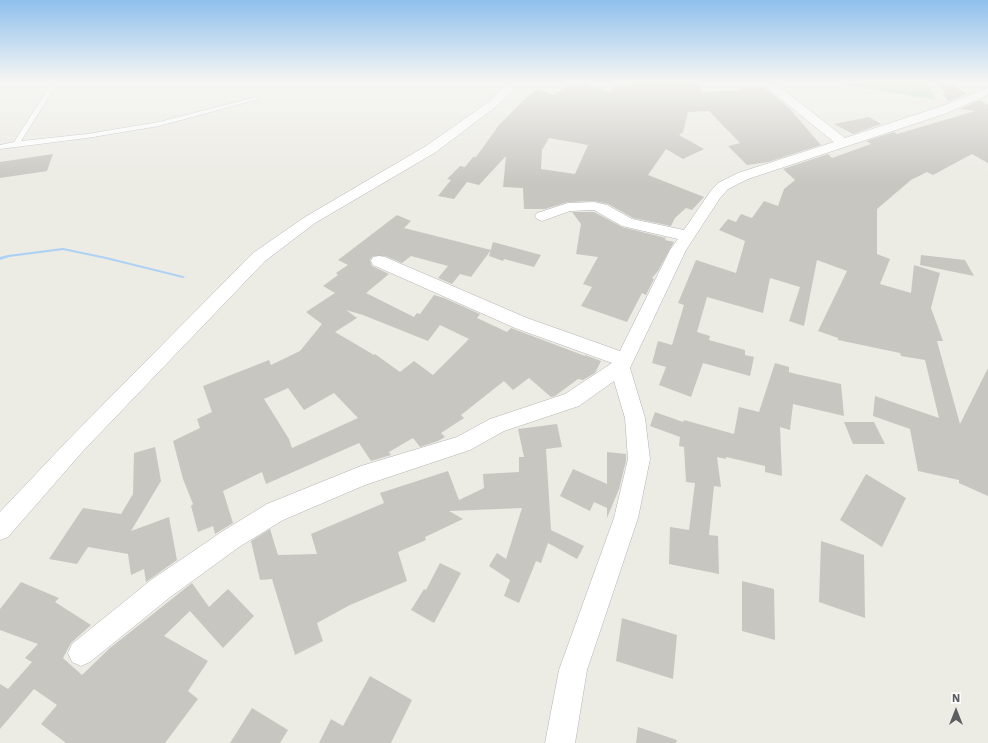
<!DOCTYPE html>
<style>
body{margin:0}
#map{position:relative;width:988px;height:743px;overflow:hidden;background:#ecebe4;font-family:"Work Sans",sans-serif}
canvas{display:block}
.north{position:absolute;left:936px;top:691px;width:40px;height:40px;-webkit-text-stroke:3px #fff;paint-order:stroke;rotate:0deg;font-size:11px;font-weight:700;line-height:16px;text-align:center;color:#5c5e62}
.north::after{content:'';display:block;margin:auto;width:14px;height:18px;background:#5c5e62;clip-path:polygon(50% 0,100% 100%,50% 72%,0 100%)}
</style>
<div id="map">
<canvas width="988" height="743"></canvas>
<div class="north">N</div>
</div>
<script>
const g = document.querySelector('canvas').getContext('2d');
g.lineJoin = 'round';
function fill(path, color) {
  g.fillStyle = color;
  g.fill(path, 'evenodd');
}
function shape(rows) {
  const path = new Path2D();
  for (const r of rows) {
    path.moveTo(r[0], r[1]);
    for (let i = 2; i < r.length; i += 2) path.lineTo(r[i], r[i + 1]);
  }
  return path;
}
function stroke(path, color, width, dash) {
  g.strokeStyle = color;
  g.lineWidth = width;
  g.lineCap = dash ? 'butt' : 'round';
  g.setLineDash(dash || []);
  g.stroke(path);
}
fill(shape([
 [773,81,927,81,936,100,835,83,774,82]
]), '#c3e1c4');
fill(shape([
 [63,248,106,257,183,276,185,277,183,278,106,259,63,250,9,257,0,260,0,257,8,255,63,248]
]), '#abd1f5');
fill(shape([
 [574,81,610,92,618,82,629,85,629,81,701,81,701,92,742,90,739,87,765,88,789,108,821,145,768,162,747,165,728,146,740,143,709,111,688,112,683,132,679,135,704,149,683,159,666,149,648,175,704,197,692,210,686,208,675,218,671,226,633,218,608,204,594,201,568,202,545,209,524,209,523,188,503,187,506,156,479,185,467,182,454,199,438,196,451,180,447,179,460,166,465,167,473,157,476,157,499,125,528,96,538,89,554,95],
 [549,138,588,145,575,174,541,169,542,150],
 [934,81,945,81,968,94,949,101,942,94,947,94,933,82],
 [980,100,988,105,988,163,972,154,933,175,927,172,911,180,877,209,877,254,890,259,880,284,911,293,914,265,940,273,931,308,943,341,937,341,960,424,988,368,988,496,959,483,959,480,918,471,910,429,873,416,875,396,939,418,925,360,901,356,900,353,838,340,838,338,818,331,847,271,817,260,804,326,789,321,800,287,770,278,763,313,707,297,697,332,710,336,709,340,745,350,745,355,754,357,750,376,703,363,691,397,659,385,666,367,652,363,658,341,672,345,684,305,678,303,696,260,736,273,745,241,719,230,728,219,736,222,741,214,752,218,764,201,778,206,784,189,795,180,783,169,828,154,832,158,871,144,866,141,894,132,897,134,975,111,960,109],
 [869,117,881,124,853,134,834,124],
 [53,154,47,171,0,178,0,162],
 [572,212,594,212,622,227,666,238,665,240,674,242,658,271,652,278,654,279,646,295,642,293,627,322,581,306,592,287,583,284,598,257,576,254,581,224],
 [397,215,411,221,404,228,491,250,471,277,460,274,452,284,438,278,448,266,411,256,402,263,385,256,373,256,370,260,372,266,389,274,366,293,414,317,417,313,420,314,434,295,444,298,480,314,477,318,507,332,511,328,585,356,585,355,601,361,595,373,583,380,578,379,555,396,551,397,529,378,513,390,504,381,461,415,464,418,441,433,445,437,438,441,420,447,413,438,389,452,391,455,371,461,359,443,266,484,262,472,223,491,233,523,215,534,213,526,198,532,191,506,193,504,183,479,173,441,200,428,197,419,212,412,203,386,269,360,271,365,300,351,322,324,306,312,335,293,323,286,338,275,336,273,348,265,338,260],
 [346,310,363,315,428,341,440,325,469,339,433,375,414,361,400,372,375,354,374,355,335,332,357,318],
 [288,388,304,410,334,393,358,418,292,448,289,439,264,399],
 [493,242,541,255,534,267,504,259,503,261,489,256],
 [921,255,965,260,974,276,920,265],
 [775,363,789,367,789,372,796,374,841,384,844,416,793,404,790,430,780,427,782,476,765,472,765,466,726,457,726,459,717,457,721,487,714,486,709,535,718,536,719,574,669,564,670,527,689,530,695,483,686,482,684,447,679,446,680,437,650,426,655,412,683,422,684,420,734,434,739,407,759,412],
 [844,422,874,422,885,444,853,444],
 [557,424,562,447,546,449,551,530,584,546,577,559,548,543,541,563,536,561,519,603,504,596,510,580,489,566,497,553,506,559,522,508,449,511,463,519,425,537,426,540,398,552,407,581,350,605,317,623,323,641,295,655,272,579,260,580,251,541,270,529,278,555,317,554,311,534,384,503,380,493,448,471,459,500,484,488,483,474,519,472,519,457,524,457,518,429],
 [155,447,161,481,131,531,169,517,177,560,146,582,144,569,131,575,128,554,88,547,77,564,49,559,83,508,121,514,133,494,134,453],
 [607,452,626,454,626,461,619,489,607,518,607,508,594,502,590,511,560,496,573,469,607,484],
 [866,474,906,498,882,547,840,520],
 [821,541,864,555,865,618,819,602],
 [440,563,461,573,434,623,411,610,424,589,426,590],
 [742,581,774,589,775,640,742,631],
 [21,582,59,598,55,602,91,625,71,643,63,658,82,675,110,648,192,583,209,607,228,589,254,616,223,648,190,611,164,636,208,661,188,691,198,699,165,743,66,743,41,724,57,705,34,689,0,729,0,684,8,689,32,662,25,658,38,644,0,630,0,609],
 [622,618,677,635,673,679,616,661],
 [370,676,412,700,391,743,319,743,331,719,343,726],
 [252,708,288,730,280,743,230,743],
 [638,727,677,740,676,743,636,743]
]), '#c8c6c0');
const service = shape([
 [53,81,59,81,21,141,87,134,159,122,256,97,259,99,159,126,87,138,0,149,0,145,14,142,53,81]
]);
const minor = shape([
 [505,81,517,81,512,90,498,105,436,152,315,223,265,261,83,451,8,537,0,540,0,512,69,439,253,253,305,217,426,146,490,101,503,87,505,81],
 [759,81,772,81,845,138,939,107,988,88,988,95,947,113,748,179,728,189,720,198,686,250,630,368,645,418,650,459,638,518,587,670,575,743,545,743,559,670,614,518,628,459,625,418,614,381,579,406,504,431,470,450,365,485,283,520,239,547,169,598,90,662,81,666,72,662,68,653,72,644,151,580,223,531,267,504,361,466,457,437,490,419,565,394,612,363,515,328,373,265,371,261,373,257,379,256,385,257,527,318,620,351,670,250,678,239,622,226,594,210,570,211,542,221,537,219,535,216,537,213,568,203,594,202,607,205,632,219,684,230,710,192,718,183,738,173,834,142,759,81]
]);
stroke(service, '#b1b3b7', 1);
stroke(minor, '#b1b3b7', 1);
fill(service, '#fff');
fill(minor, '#fff');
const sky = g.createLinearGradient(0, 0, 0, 185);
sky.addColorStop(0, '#8fc0ed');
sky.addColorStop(0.44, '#f6f6f3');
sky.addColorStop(1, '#f6f6f300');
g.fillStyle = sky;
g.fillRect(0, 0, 988, 185);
</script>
